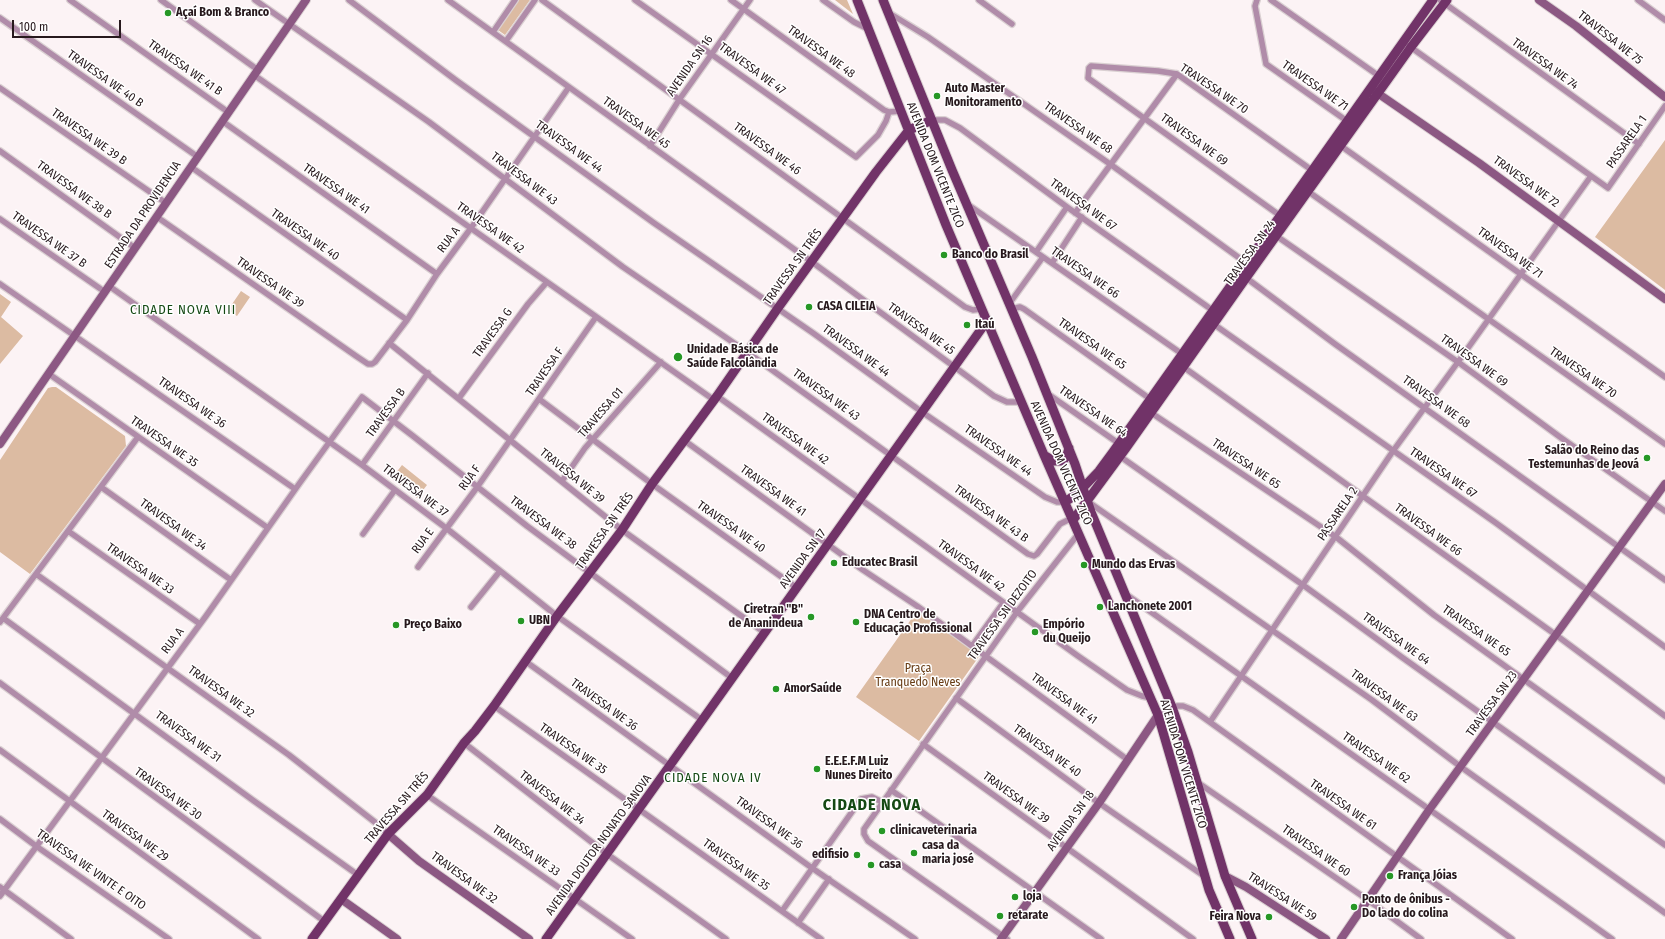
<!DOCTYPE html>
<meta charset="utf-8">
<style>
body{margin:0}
#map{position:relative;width:1665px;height:939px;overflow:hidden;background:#fcf3f5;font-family:"Fira Sans Condensed",sans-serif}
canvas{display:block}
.scale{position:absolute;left:12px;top:20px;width:109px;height:18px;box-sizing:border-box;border:2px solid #27191d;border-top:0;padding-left:5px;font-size:12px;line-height:14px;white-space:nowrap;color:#27191d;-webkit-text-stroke:3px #fff;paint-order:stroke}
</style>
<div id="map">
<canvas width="1665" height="939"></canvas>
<div class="scale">100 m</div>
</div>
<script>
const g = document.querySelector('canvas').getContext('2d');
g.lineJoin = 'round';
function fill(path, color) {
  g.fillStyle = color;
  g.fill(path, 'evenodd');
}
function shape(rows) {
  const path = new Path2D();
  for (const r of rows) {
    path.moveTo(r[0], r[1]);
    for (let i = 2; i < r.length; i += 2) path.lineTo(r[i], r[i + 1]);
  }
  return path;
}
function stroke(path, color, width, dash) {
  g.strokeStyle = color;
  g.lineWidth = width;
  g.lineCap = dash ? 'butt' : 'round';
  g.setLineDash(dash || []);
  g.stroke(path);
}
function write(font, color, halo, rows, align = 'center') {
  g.font = font + ' "Fira Sans Condensed",sans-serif';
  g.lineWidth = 3;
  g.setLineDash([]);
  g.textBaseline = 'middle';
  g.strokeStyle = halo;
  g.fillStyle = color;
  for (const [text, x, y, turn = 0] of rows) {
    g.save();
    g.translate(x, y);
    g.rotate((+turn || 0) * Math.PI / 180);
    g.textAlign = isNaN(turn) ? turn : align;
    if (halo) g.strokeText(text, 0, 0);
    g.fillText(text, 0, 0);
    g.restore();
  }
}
fill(shape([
 [519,0,530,0,505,35,498,30],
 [835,0,847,0,853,14],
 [1665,140,1665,290,1595,237],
 [241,291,250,297,237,316,228,310],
 [0,294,11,302,1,317,23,336,0,364],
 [52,387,56,387,125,436,126,446,30,574,0,552,0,460,48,388],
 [402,465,427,485,417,498,392,478],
 [917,611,980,655,919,741,856,697]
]), '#dcbba2');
const street = shape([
 [70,0,228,112],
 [161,0,258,70],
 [255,0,429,122,623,267,747,352,1028,554,1034,556,1037,554,1060,524,1068,520,1073,520],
 [349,0,457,81,654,223,813,333,922,412,1045,497,1057,502,1065,502],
 [448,0,812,262,994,396,1007,402,1021,402],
 [542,0,965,307,973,310,982,309],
 [635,0,856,157,878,135,886,121,889,112],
 [731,0,884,110,889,112,901,111],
 [823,0,854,22,868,29],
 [979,0,1012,24],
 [1257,0,1255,6,1266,64,1347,121],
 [1271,0,1379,76],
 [1440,0,1639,144],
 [1638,0,1665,20],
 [889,13,928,37,1110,164,1249,265],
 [0,18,198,157],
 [493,32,515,0],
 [506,41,535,0],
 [1409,46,1608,188,1665,106],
 [254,75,714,400],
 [0,88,166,203],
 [932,120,945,120,960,128,1067,207,1215,312],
 [222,121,437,274],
 [650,146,679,100,750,0],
 [1341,146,1665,377],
 [0,151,135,248],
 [191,167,407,320],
 [1306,190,1665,444],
 [967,204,1185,356],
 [1075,213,1177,74],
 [157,217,356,356,368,364,372,364,375,362,407,320,437,274,471,228,569,87],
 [1282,217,1088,78,1089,68,1091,66,1158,71,1177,74,1313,171],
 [0,219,105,292],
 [1275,235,1458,362,1560,437,1665,511],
 [1036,252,1067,207],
 [1052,263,1082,217],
 [1245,277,1335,344,1665,580],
 [0,284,295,489],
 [109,286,362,465,446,528,557,616,702,720],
 [1009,304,1043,257],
 [1011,309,1020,307,1024,309,1153,401],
 [1212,323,1496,523,1665,647],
 [389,343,622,530,765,633],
 [1182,366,1556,635,1665,716],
 [49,374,268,528],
 [1048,394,1121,445],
 [717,396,1078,656,1127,690,1142,696,1151,698],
 [459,398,528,304,547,282],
 [539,399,652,484,797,588],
 [1150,412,1336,537,1434,615,1665,781],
 [685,441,863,570,917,606,1128,760],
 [1118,455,1303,585,1403,658,1665,845],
 [362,465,428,373],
 [562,481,585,448,661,362],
 [101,487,231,580],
 [1087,501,1372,700,1461,767,1665,913],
 [68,531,200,624],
 [363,534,395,490],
 [418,567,478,486,596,317],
 [36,574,289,755,376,823,388,834],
 [1127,595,1612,939],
 [471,607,500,571],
 [3,618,254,801,358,875],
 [0,622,138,437],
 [972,646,1003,603],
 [525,661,812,868,915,939],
 [0,683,324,921],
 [956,698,1099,803,1204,876],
 [494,706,821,939],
 [1158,715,1177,706,1183,706,1193,710,1512,939],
 [1210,722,1393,451,1458,362,1591,176],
 [464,743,607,854,726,939],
 [923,744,1193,939],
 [0,750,258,939],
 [1197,782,1368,900,1421,939],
 [891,790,1101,939],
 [427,795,632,939],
 [0,819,36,846,169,939],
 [0,887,71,939],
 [0,896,206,616,299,484,362,397,413,436,527,526,732,678],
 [782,911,861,799,872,797,882,802],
 [798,923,829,879],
 [1007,939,868,841,864,834,864,829,1017,612,1079,533]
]);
const secondary = shape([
 [1539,0,1576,26,1665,97],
 [1373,90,1479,163,1665,299],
 [0,444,306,0],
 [388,834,419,861,529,939],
 [1225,876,1246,887,1326,939],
 [341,899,397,939],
 [1001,939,1099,803,1158,715],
 [1341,939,1429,810,1665,484]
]);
const primary = shape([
 [857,0,946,225,1044,455,1158,715,1209,890,1230,939],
 [883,0,952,170,1032,357,1075,464,1091,512,1172,707,1188,752,1225,876,1252,939],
 [1044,455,1054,461,1063,461,1067,455,1069,448],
 [1065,502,1078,493,1099,471,1113,452,1433,0],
 [1073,520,1126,448,1246,278,1411,47,1447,0],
 [312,939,388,834,427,795,464,743,475,731,494,706,557,616,622,530,652,484,717,396,778,308,876,172,909,130,932,120],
 [546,939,987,321]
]);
stroke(street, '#dad0d2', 8);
stroke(secondary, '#dad0d2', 10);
stroke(primary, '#dad0d2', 11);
stroke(street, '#b08ca9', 5.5);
stroke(secondary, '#8c5883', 8);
stroke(primary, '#713368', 9);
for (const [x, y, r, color] of [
 [168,13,4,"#269725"],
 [937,96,4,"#269725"],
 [944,255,4,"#269725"],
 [809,307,4,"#269725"],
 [967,325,4,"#269725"],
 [678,357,5,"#269725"],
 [1647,458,4,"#269725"],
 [834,563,4,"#269725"],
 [1084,565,4,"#269725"],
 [1100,607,4,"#269725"],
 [811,617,4,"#269725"],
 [521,621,4,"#269725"],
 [856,622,4,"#269725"],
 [396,625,4,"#269725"],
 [1035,632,4,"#269725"],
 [776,689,4,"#269725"],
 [817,769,4,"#269725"],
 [882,831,4,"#269725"],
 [914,853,4,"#269725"],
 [857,855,4,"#269725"],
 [871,865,4,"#269725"],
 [1390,876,4,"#269725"],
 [1015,897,4,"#269725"],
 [1354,907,4,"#269725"],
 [1000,916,4,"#269725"],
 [1269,917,4,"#269725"]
]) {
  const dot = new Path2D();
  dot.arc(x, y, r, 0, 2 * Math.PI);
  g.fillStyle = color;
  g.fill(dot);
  stroke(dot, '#fff', 1.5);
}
write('bold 12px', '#27191d', '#fff', [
 ["Açaí Bom & Branco",176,13],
 ["Auto Master",945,89],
 ["Monitoramento",945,103],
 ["Banco do Brasil",952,255],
 ["CASA CILEIA",817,307],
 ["Itaú",975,325],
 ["Unidade Básica de",687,350],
 ["Saúde Falcolândia",687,364],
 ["Salão do Reino das",1639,451,"right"],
 ["Testemunhas de Jeová",1639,465,"right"],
 ["Educatec Brasil",842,563],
 ["Mundo das Ervas",1092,565],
 ["Lanchonete 2001",1108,607],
 ["Ciretran \"B\"",803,610,"right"],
 ["de Ananindeua",803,624,"right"],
 ["DNA Centro de",864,615],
 ["Educação Profissional",864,629],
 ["UBN",529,621],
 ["Preço Baixo",404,625],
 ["Empório",1043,625],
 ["du Queijo",1043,639],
 ["AmorSaúde",784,689],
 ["E.E.E.F.M Luiz",825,762],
 ["Nunes Direito",825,776],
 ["clinicaveterinaria",890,831],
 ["casa da",922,846],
 ["maria josé",922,860],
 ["edifisio",849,855,"right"],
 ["casa",879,865],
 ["França Jóias",1398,876],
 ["loja",1023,897],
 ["Ponto de ônibus -",1362,900],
 ["Do lado do colina",1362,914],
 ["retarate",1008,916],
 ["Feira Nova",1261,917,"right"]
], 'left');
write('12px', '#27191d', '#fff', [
 ["TRAVESSA WE 75",1610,38,38],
 ["TRAVESSA WE 48",821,52,36],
 ["TRAVESSA WE 74",1545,64,36],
 ["AVENIDA SN 16",690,66,-55],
 ["TRAVESSA WE 41 B",185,68,35],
 ["TRAVESSA WE 47",752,69,36],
 ["TRAVESSA WE 40 B",105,79,35],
 ["TRAVESSA WE 71",1315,86,35],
 ["TRAVESSA WE 70",1214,89,34],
 ["TRAVESSA WE 45",636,123,36],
 ["TRAVESSA WE 68",1078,128,35],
 ["TRAVESSA WE 39 B",89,137,35],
 ["TRAVESSA WE 69",1194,140,36],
 ["PASSARELA 1",1627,142,-55],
 ["TRAVESSA WE 44",569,147,36],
 ["TRAVESSA WE 46",767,149,36],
 ["AVENIDA DOM VICENTE ZICO",935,165,68],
 ["TRAVESSA WE 43",524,179,37],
 ["TRAVESSA WE 72",1526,182,36],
 ["TRAVESSA WE 41",336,189,35],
 ["TRAVESSA WE 38 B",74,190,36],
 ["TRAVESSA WE 67",1083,205,36],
 ["ESTRADA DA PROVIDENCIA",143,215,-56],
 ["TRAVESSA WE 42",490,228,35],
 ["TRAVESSA WE 40",305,235,35],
 ["TRAVESSA WE 37 B",49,240,35],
 ["RUA A",449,240,-53],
 ["TRAVESSA SN 24",1250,253,-54],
 ["TRAVESSA WE 71",1510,253,36],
 ["TRAVESSA SN TRÊS",793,267,-54],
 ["TRAVESSA WE 66",1085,273,35],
 ["TRAVESSA WE 39",270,283,35],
 ["TRAVESSA WE 45",921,329,36],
 ["TRAVESSA G",493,333,-54],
 ["TRAVESSA WE 65",1092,344,35],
 ["TRAVESSA WE 44",856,351,36],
 ["TRAVESSA WE 69",1474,361,36],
 ["TRAVESSA F",545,372,-55],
 ["TRAVESSA WE 70",1583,373,35],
 ["TRAVESSA WE 43",826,395,36],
 ["TRAVESSA WE 68",1436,402,36],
 ["TRAVESSA WE 36",192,403,35],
 ["TRAVESSA WE 64",1093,412,35],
 ["TRAVESSA B",386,413,-54],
 ["TRAVESSA 01",601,413,-49],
 ["TRAVESSA WE 42",795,439,36],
 ["TRAVESSA WE 35",164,442,35],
 ["TRAVESSA WE 44",998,451,35],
 ["AVENIDA DOM VICENTE ZICO",1061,463,66],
 ["TRAVESSA WE 65",1246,464,34],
 ["TRAVESSA WE 67",1443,473,35],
 ["TRAVESSA WE 39",572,476,39],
 ["RUA F",470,478,-54],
 ["TRAVESSA WE 37",415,491,37],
 ["TRAVESSA WE 41",773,491,36],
 ["TRAVESSA WE 43 B",991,514,36],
 ["PASSARELA 2",1338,514,-56],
 ["TRAVESSA WE 38",543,523,37],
 ["TRAVESSA WE 34",173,525,36],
 ["TRAVESSA WE 40",731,527,35],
 ["TRAVESSA WE 66",1428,530,36],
 ["TRAVESSA SN TRÊS",605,531,-55],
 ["RUA E",423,541,-54],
 ["AVENIDA SN 17",803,559,-54],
 ["TRAVESSA WE 42",971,566,36],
 ["TRAVESSA WE 33",140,569,35],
 ["TRAVESSA SN DEZOITO",1003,615,-54],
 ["TRAVESSA WE 65",1476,631,35],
 ["TRAVESSA WE 64",1396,639,36],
 ["RUA A",173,641,-53],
 ["TRAVESSA WE 32",221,692,36],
 ["TRAVESSA WE 63",1384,696,36],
 ["TRAVESSA WE 41",1064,699,36],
 ["TRAVESSA SN 23",1492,704,-54],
 ["TRAVESSA WE 36",604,705,36],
 ["TRAVESSA WE 31",188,737,36],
 ["TRAVESSA WE 35",573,749,35],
 ["TRAVESSA WE 40",1047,751,36],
 ["TRAVESSA WE 62",1376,758,35],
 ["AVENIDA DOM VICENTE ZICO",1183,764,73],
 ["TRAVESSA WE 30",168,794,36],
 ["TRAVESSA WE 34",552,798,38],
 ["TRAVESSA WE 39",1016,798,36],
 ["TRAVESSA WE 61",1343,805,35],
 ["TRAVESSA SN TRÊS",397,808,-49],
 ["AVENIDA SN 18",1071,821,-54],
 ["TRAVESSA WE 36",769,823,36],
 ["TRAVESSA WE 29",135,836,36],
 ["AVENIDA DOUTOR NONATO SANOVA",599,845,-54],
 ["TRAVESSA WE 33",526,851,35],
 ["TRAVESSA WE 60",1316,851,35],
 ["TRAVESSA WE 35",736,865,36],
 ["TRAVESSA WE VINTE E OITO",91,870,35],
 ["TRAVESSA WE 32",464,878,36],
 ["TRAVESSA WE 59",1282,897,33]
]);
write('12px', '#673b13', '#fff', [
 ["Praça",918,669],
 ["Tranquedo Neves",918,683]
]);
g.letterSpacing = '1px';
write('13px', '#154914', '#fff', [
 ["CIDADE NOVA VIII",183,310],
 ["CIDADE NOVA IV",713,778]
]);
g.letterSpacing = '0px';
g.letterSpacing = '1px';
write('bold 16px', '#154914', '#fff', [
 ["CIDADE NOVA",872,806]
]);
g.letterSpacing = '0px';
</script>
